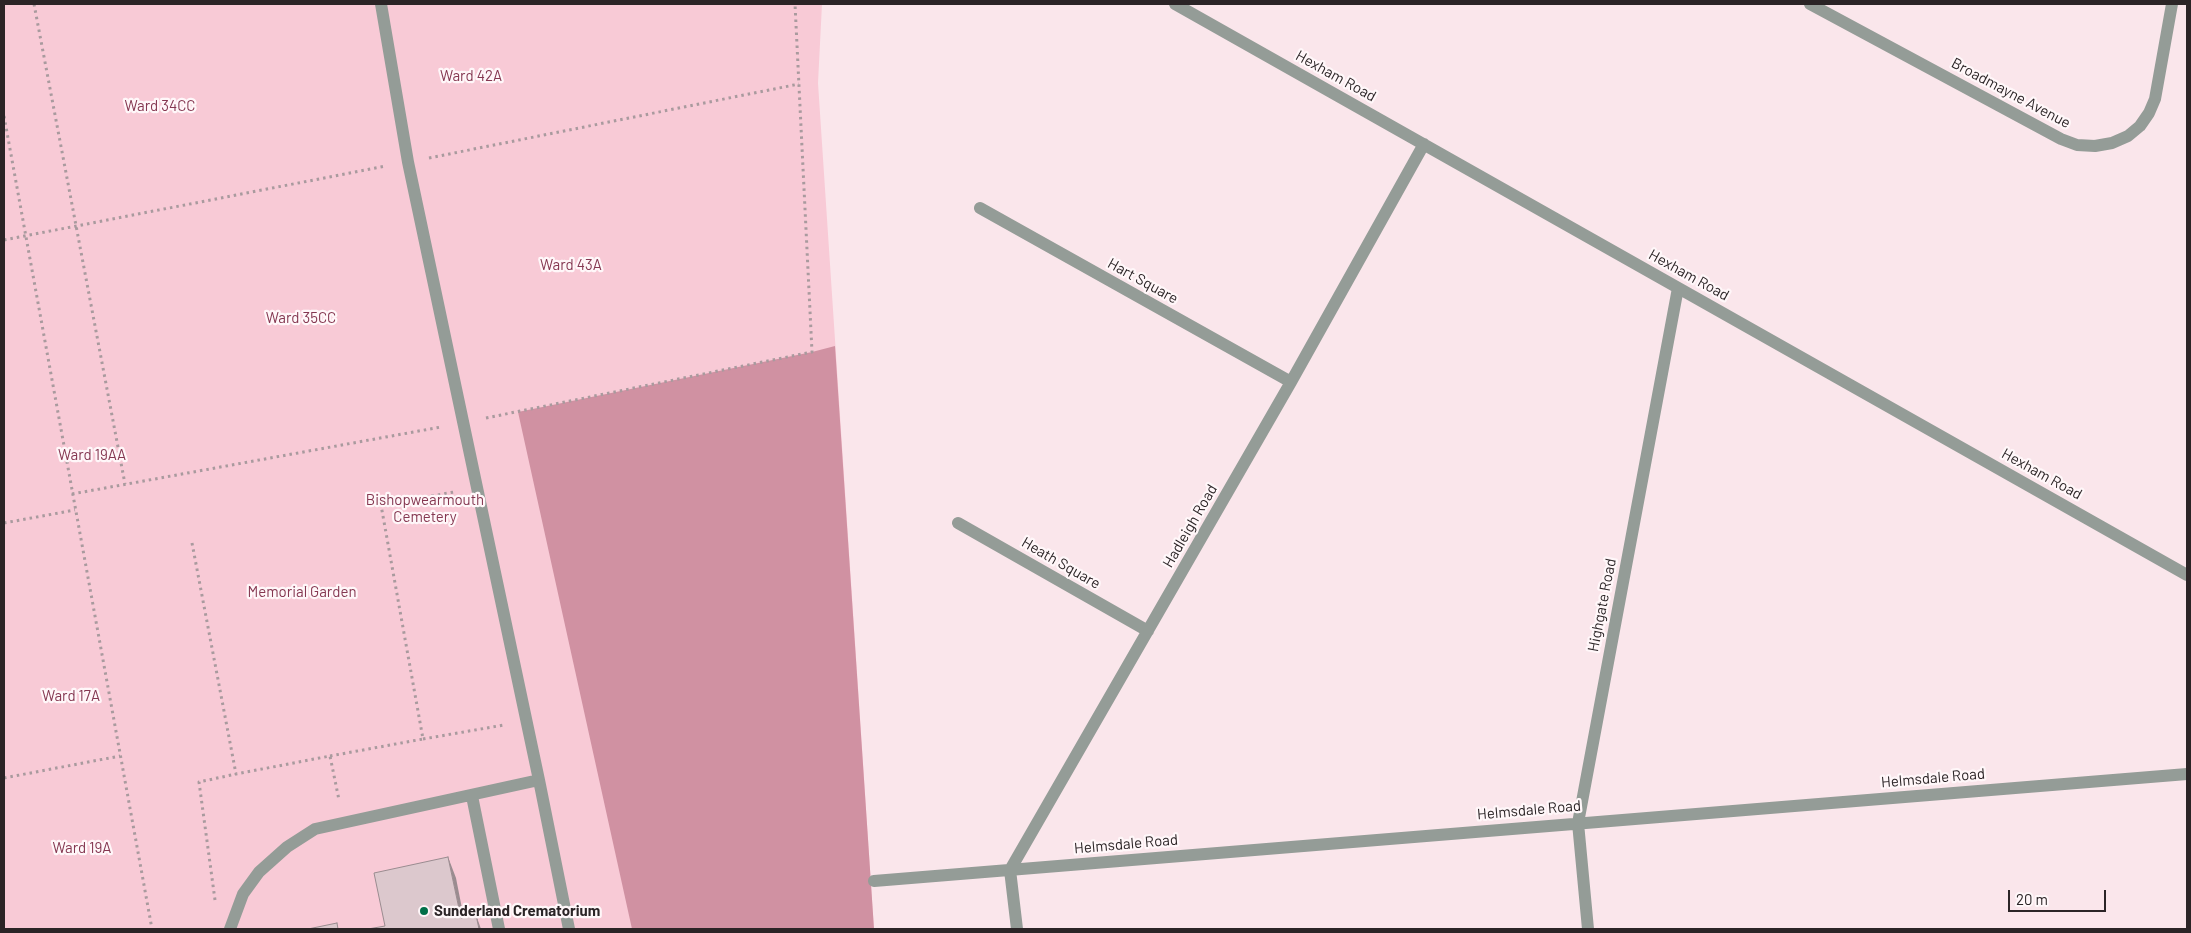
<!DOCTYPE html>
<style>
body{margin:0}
#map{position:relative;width:2191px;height:933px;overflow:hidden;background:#fae6eb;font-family:Barlow,sans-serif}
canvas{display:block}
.frame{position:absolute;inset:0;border:5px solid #2b2426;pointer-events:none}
.scale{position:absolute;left:2008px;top:890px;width:98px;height:22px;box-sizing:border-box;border:2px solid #2b2426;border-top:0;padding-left:6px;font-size:15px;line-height:18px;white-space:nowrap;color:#2b2426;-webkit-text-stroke:4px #fff7f9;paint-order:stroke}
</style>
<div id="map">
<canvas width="2191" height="933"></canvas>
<div class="frame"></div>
<div class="scale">20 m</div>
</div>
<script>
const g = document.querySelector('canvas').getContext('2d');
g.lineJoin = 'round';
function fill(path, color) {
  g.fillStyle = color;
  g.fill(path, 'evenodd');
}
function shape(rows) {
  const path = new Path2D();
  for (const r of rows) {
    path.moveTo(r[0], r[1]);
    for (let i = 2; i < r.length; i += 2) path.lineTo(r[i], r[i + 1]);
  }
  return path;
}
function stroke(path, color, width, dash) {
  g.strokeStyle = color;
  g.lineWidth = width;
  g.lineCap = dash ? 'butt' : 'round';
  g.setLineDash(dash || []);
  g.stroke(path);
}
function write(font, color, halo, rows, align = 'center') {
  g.font = font + ' Barlow,sans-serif';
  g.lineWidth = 4.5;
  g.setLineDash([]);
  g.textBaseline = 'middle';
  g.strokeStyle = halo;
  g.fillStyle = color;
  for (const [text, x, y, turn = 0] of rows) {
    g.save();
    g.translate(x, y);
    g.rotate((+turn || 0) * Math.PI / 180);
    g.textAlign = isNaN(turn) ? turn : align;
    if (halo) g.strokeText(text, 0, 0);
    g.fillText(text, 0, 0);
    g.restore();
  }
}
fill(shape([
 [4,4,822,4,818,83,874,929,4,929]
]), '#f8cad6');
fill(shape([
 [835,346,874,929,632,929,518,412,812,352]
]), '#d091a2');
stroke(shape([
 [34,4,125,484],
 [4,116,152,929],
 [429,158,799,84],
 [4,240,386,166],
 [486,418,812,352,795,4],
 [72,494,441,427],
 [4,523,75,510],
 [192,543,236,774,330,756,339,800],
 [423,739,504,725],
 [330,756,423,739,381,505,454,492],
 [4,778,120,756],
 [215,900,199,782,236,774]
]), '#a99a9e', 3, [2.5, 4]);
stroke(shape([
 [381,4,408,162,539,780,569,929],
 [1175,4,2187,575],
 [1810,4,2061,139,2077,145,2095,146,2112,143,2128,136,2140,126,2149,113,2155,99,2172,4],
 [980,208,1291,382],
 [958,523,1148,631],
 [472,796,499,929],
 [874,881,2187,774],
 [230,929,243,894,259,872,287,847,315,829,539,780],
 [1017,929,1010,870,1291,382,1424,144],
 [1588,929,1578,823,1678,288]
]), '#949c97', 12);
fill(shape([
 [448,857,456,878,466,929,461,918],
 [476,915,481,929,479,929]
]), '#9a8c90');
const building = shape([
 [448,857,461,918,476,915,479,929,368,929,385,926,374,873,448,857],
 [337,923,338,929,308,929,337,923]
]);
fill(building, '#dcc8cd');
stroke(building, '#9a8c90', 1);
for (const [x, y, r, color] of [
 [424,911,5,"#006f48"]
]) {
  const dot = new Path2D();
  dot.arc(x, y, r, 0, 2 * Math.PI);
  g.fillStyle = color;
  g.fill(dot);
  stroke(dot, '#fff7f9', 2);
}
write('15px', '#853751', '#fff7f9', [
 ["Ward 42A",471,76],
 ["Ward 34CC",160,106],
 ["Ward 43A",571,265],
 ["Ward 35CC",301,318],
 ["Ward 19AA",92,455],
 ["Bishopwearmouth",425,500],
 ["Cemetery",425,517],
 ["Memorial Garden",302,592],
 ["Ward 17A",71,696],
 ["Ward 19A",82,848]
]);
write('15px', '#2b2426', '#fff7f9', [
 ["Hexham Road",1336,76,29],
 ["Broadmayne Avenue",2011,93,28],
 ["Hexham Road",1689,275,29],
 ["Hart Square",1143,281,29],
 ["Hexham Road",2042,474,29],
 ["Hadleigh Road",1190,526,-60],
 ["Heath Square",1061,563,30],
 ["Highgate Road",1602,605,-79],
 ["Helmsdale Road",1933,778,-5],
 ["Helmsdale Road",1529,810,-5],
 ["Helmsdale Road",1126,844,-5]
]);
write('bold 15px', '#2b2426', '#fff7f9', [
 ["Sunderland Crematorium",434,911]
], 'left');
</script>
